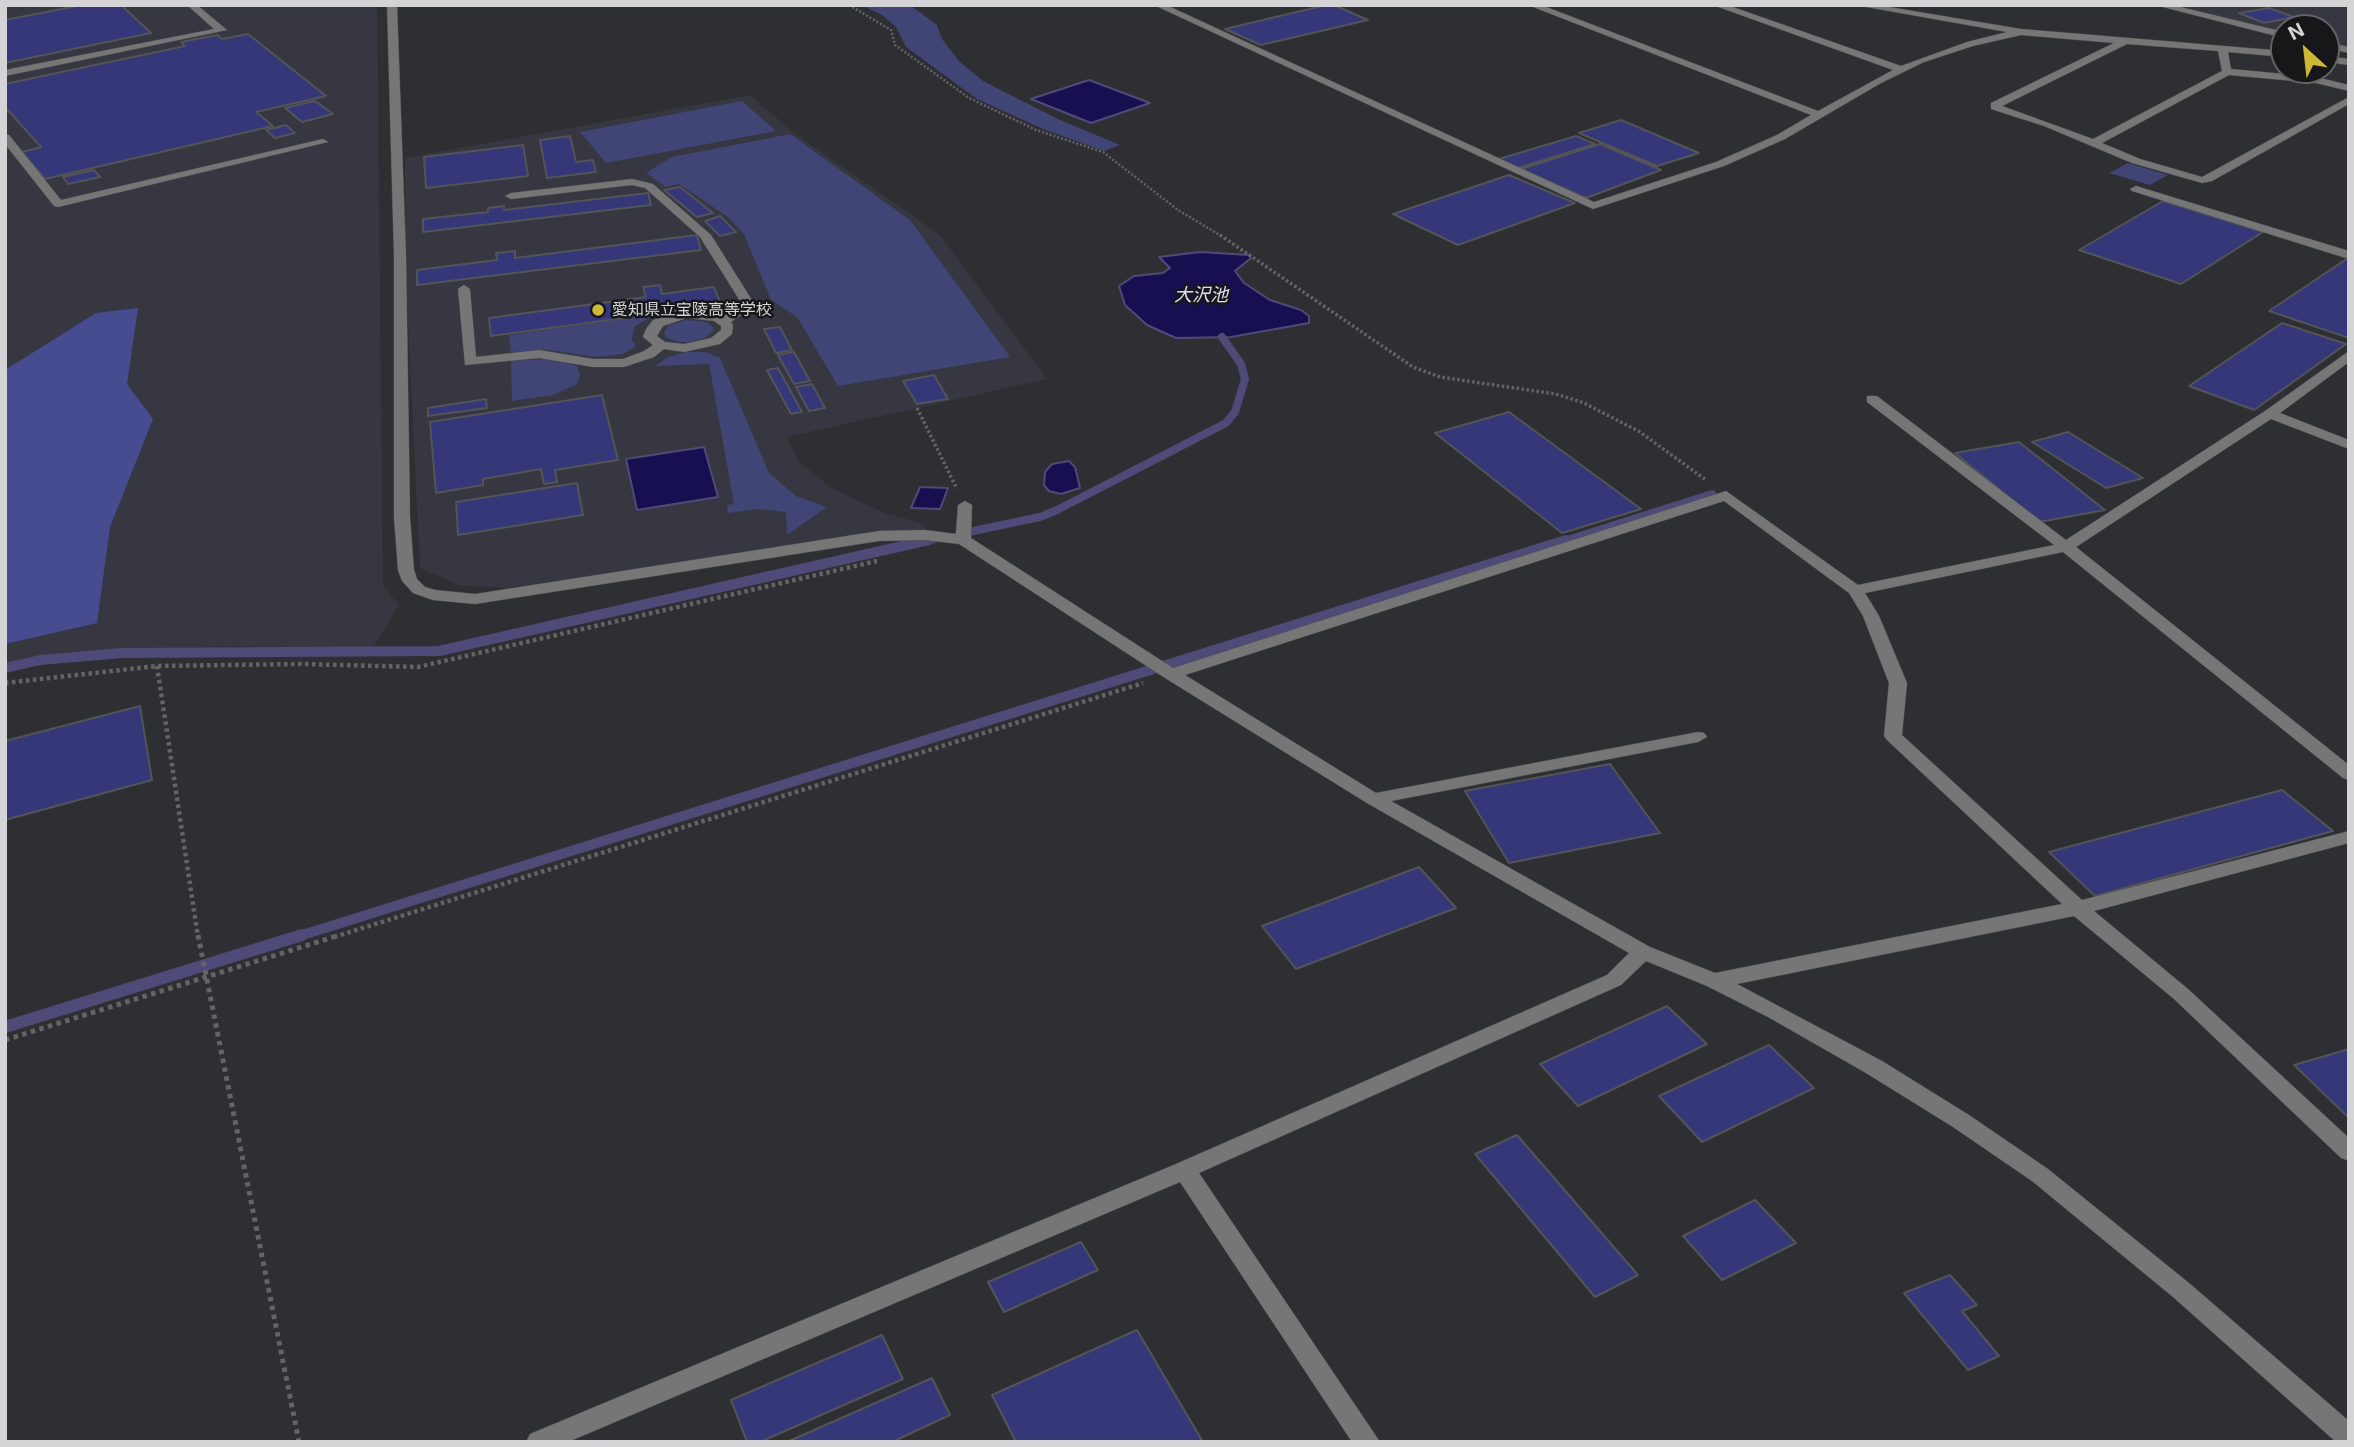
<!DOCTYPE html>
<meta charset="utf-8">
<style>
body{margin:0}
#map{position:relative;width:2354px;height:1447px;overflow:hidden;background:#2e2f32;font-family:Inter,sans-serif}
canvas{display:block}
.frame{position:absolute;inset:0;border:7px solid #d4d4d7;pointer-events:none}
.north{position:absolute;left:2270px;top:14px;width:70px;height:70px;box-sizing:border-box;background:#171719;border:2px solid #636365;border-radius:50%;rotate:333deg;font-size:19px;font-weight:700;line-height:28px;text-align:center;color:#d4d4d7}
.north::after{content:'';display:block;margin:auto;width:24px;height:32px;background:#d0b837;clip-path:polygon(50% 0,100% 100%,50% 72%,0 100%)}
</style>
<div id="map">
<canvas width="2354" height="1447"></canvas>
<div class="frame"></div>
<div class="north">N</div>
</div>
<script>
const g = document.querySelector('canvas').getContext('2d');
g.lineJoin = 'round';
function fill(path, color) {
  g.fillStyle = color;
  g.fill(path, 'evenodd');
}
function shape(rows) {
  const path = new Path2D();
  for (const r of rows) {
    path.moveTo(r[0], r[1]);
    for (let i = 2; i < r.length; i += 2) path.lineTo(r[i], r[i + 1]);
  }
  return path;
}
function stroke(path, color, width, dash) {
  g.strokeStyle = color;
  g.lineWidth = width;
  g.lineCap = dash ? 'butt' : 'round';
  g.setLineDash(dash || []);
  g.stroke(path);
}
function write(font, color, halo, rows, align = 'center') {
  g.font = font + ' Inter,"Noto Sans JP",sans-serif';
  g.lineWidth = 5;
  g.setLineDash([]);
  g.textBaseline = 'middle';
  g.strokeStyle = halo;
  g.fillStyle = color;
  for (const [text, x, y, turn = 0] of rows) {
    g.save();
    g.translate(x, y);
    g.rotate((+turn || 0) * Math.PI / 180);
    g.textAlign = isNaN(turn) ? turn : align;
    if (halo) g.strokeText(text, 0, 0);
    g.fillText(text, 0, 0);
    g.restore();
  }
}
fill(shape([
 [5,5,377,5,383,586,399,605,373,648,222,646,58,653,5,665],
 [2161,5,2349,5,2349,50,2326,45,2326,28,2284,28,2284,35],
 [750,95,794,133,940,235,1047,379,787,437,798,461,833,489,885,513,921,523,926,529,505,588,458,585,420,568,406,282,405,158]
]), '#363740');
fill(shape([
 [861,5,910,5,937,25,942,39,959,61,983,81,1060,120,1120,145,1104,151,1043,129,977,99,906,47,896,27,882,15],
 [742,101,776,131,606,163,580,132],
 [790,134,910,220,1010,357,838,386,797,317,771,300,744,234,728,217,679,184,666,187,646,173,672,157],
 [2128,163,2168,175,2150,185,2109,173],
 [653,315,634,327,632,340,636,346,623,354,597,357,548,350,511,352,509,335],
 [687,320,707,322,713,327,713,331,706,337,692,342,679,342,666,337,664,332,669,325],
 [686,352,705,352,720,358,769,473,796,496,827,507,787,535,786,512,758,509,728,513,727,505,734,504,709,364,655,366,668,357],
 [550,359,577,366,580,374,577,384,553,395,512,401,511,360]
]), '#414576');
fill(shape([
 [138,308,127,384,153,419,110,527,97,623,5,644,5,370,96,313]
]), '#474b90');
const water = shape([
 [1089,80,1150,103,1091,123,1031,99,1089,80],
 [1200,252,1249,255,1251,258,1235,271,1244,283,1270,300,1301,310,1309,316,1309,323,1231,337,1176,338,1147,325,1125,305,1119,286,1134,276,1163,273,1170,268,1159,257,1200,252],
 [704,447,718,497,637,510,626,459,704,447],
 [1069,461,1075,467,1080,488,1061,494,1049,491,1044,485,1045,472,1052,464,1069,461],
 [920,487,948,488,940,509,911,508,920,487]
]);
fill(water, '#161050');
stroke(water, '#4f4b78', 2);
stroke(shape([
 [959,534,1040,517,1057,510,1226,423,1235,412,1245,379,1241,364,1222,337],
 [921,542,938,538],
 [1561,542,1712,494]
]), '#4f4b78', 8);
stroke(shape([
 [5,668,40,660,122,653,439,651,929,540],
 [296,937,1566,540]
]), '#4f4b78', 10);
stroke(shape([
 [5,1027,302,935]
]), '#4f4b78', 12);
const building = shape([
 [82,5,121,5,151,33,5,63,5,20,82,5],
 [1326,5,1334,5,1368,20,1261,45,1225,29,1326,5],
 [2269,8,2294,17,2264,23,2239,13,2269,8],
 [248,34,326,96,256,112,273,126,45,179,22,152,41,147,5,107,5,84,185,46,181,42,218,35,222,39,248,34],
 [315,101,333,114,302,122,285,108,315,101],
 [1621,120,1699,153,1657,166,1579,133,1621,120],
 [286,125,295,133,275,138,266,130,286,125],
 [570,136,576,162,593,160,596,172,547,178,540,140,570,136],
 [1576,136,1595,144,1518,168,1499,159,1576,136],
 [1600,144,1661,170,1586,198,1521,169,1600,144],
 [523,145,528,176,426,188,424,157,523,145],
 [94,170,100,177,68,184,63,177,94,170],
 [1509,175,1575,203,1458,245,1393,214,1509,175],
 [680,187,713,213,697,217,664,190,680,187],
 [648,193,651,205,423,232,423,219,488,212,488,208,504,206,504,210,648,193],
 [2163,201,2263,232,2181,284,2079,250,2163,201],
 [720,216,736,232,720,236,705,221,720,216],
 [697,235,701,250,417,285,417,270,497,260,496,253,515,251,515,258,697,235],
 [2348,258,2349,338,2269,311,2348,258],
 [660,285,662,294,714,287,721,305,491,336,489,318,646,297,643,287,660,285],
 [2282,323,2346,344,2254,410,2189,386,2282,323],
 [780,327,792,350,776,353,764,329,780,327],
 [794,352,810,381,794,384,778,355,794,352],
 [778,368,802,412,791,414,767,370,778,368],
 [934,375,948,399,917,404,903,381,934,375],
 [812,384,825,408,809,411,796,387,812,384],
 [602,395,618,460,555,470,557,482,544,484,541,469,483,479,483,485,436,493,430,422,602,395],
 [486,399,487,408,428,416,428,408,486,399],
 [1509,412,1641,509,1562,533,1435,433,1509,412],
 [2068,432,2143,478,2106,488,2032,442,2068,432],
 [2019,442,2105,510,2039,522,1955,453,2019,442],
 [577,483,583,515,458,535,456,502,577,483],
 [140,706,152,780,5,820,5,741,140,706],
 [1610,764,1660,833,1509,863,1465,791,1610,764],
 [2282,790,2333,831,2095,896,2049,852,2282,790],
 [1419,867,1456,908,1296,969,1262,926,1419,867],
 [1667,1006,1707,1044,1578,1106,1540,1064,1667,1006],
 [1769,1045,1814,1088,1702,1142,1659,1096,1769,1045],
 [2349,1049,2349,1118,2294,1065,2349,1049],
 [1517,1135,1638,1275,1595,1297,1475,1154,1517,1135],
 [1755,1200,1796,1243,1722,1280,1683,1236,1755,1200],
 [1081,1242,1098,1270,1004,1312,988,1282,1081,1242],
 [1950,1275,1977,1305,1962,1311,1999,1356,1968,1370,1904,1293,1950,1275],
 [1137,1330,1203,1442,1016,1442,992,1395,1137,1330],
 [882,1335,903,1379,760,1442,747,1442,731,1400,882,1335],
 [932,1378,950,1415,892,1442,787,1442,932,1378]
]);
fill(building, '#353779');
stroke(building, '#535457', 2);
const minor = shape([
 [187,5,197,5,227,30,5,76,5,70,214,29,187,5],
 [387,5,397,5,406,256,410,517,414,570,417,579,425,587,435,590,475,594,879,531,925,530,956,534,958,505,965,501,972,505,971,538,1173,668,1726,491,1858,585,2054,545,1867,402,1867,396,1877,396,2066,540,2265,411,2349,351,2349,362,2280,413,2349,440,2349,449,2271,419,2076,547,2349,765,2349,780,2343,778,2063,552,1865,593,1879,616,1907,683,1902,735,2082,900,2349,831,2349,843,2094,911,2188,989,2349,1138,2349,1161,2341,1158,2174,999,2074,916,1737,984,1882,1061,1969,1115,2048,1169,2189,1283,2349,1421,2349,1442,2336,1442,2173,1297,2032,1181,1953,1127,1866,1073,1768,1017,1707,986,1646,961,1621,985,1199,1173,1380,1442,1352,1442,1180,1182,568,1442,526,1442,530,1434,1176,1164,1607,975,1629,953,1367,803,1165,678,959,544,925,540,879,541,475,604,433,600,413,593,402,581,398,570,394,517,394,256,387,5],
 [1724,501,1849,593,1863,616,1889,683,1884,736,1887,740,2062,904,1715,973,1650,947,1391,801,1698,742,1707,737,1704,733,1698,732,1376,793,1185,675,1724,501],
 [1154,5,1166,5,1594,202,1716,162,1777,135,1811,115,1528,5,1541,5,1818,111,1893,70,1713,5,1727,5,1901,66,1967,42,2007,32,1855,5,1877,5,2021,29,2284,51,2284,57,2228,52,2231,69,2316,77,2349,85,2349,91,2316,83,2229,75,2102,143,2140,159,2202,177,2349,97,2349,104,2212,181,2202,183,2132,163,2044,126,1991,109,1991,103,2114,43,2021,35,1973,46,1924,62,1881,83,1785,139,1724,166,1593,209,1154,5],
 [2127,44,2218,51,2222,71,2093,139,2002,106,2127,44],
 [2155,5,2172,5,2284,32,2284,38,2155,5],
 [2326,42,2349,47,2349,53,2326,48,2326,42],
 [2326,56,2349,59,2349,65,2326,62,2326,56],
 [5,134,9,135,61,200,323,139,328,142,58,207,54,206,5,144,5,134],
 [632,179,653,184,711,235,755,305,731,322,733,325,732,334,720,344,684,352,664,349,654,357,624,367,593,367,539,358,465,365,458,289,464,285,470,289,476,357,539,350,593,359,623,359,644,351,653,345,643,337,646,329,653,320,686,310,724,315,742,304,700,237,645,188,632,185,511,199,505,196,511,193,632,179],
 [687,318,714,321,721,326,721,330,711,338,684,344,665,342,657,336,663,326,687,318],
 [2136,186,2349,251,2349,259,2132,191,2130,189,2136,186]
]);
stroke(minor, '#4c4d50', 1);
stroke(shape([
 [849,5,891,30,895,45,969,98,1036,130,1103,152,1178,210,1223,237]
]), '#646467', 2.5, [2, 2]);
stroke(shape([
 [1220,235,1413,367,1440,377,1556,394,1584,403,1640,432,1706,480],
 [917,408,957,489]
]), '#646467', 3.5, [2.5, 2.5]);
stroke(shape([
 [157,666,198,937],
 [5,683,157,666,301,664,418,667,877,561],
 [334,937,1143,683]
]), '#646467', 4.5, [3.5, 3.5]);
stroke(shape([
 [198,935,299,1442],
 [5,1040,340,935]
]), '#646467', 5, [4.5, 4.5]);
fill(minor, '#767677');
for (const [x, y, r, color] of [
 [598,310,7,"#d0b837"]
]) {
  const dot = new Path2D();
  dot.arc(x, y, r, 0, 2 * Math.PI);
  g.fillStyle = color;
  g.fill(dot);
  stroke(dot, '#171719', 2.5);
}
write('16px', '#d4d4d7', '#171719', [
 ["愛知県立宝陵高等学校",612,310]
], 'left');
write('italic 18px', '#dde0f5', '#171719', [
 ["大沢池",1201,296]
]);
</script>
